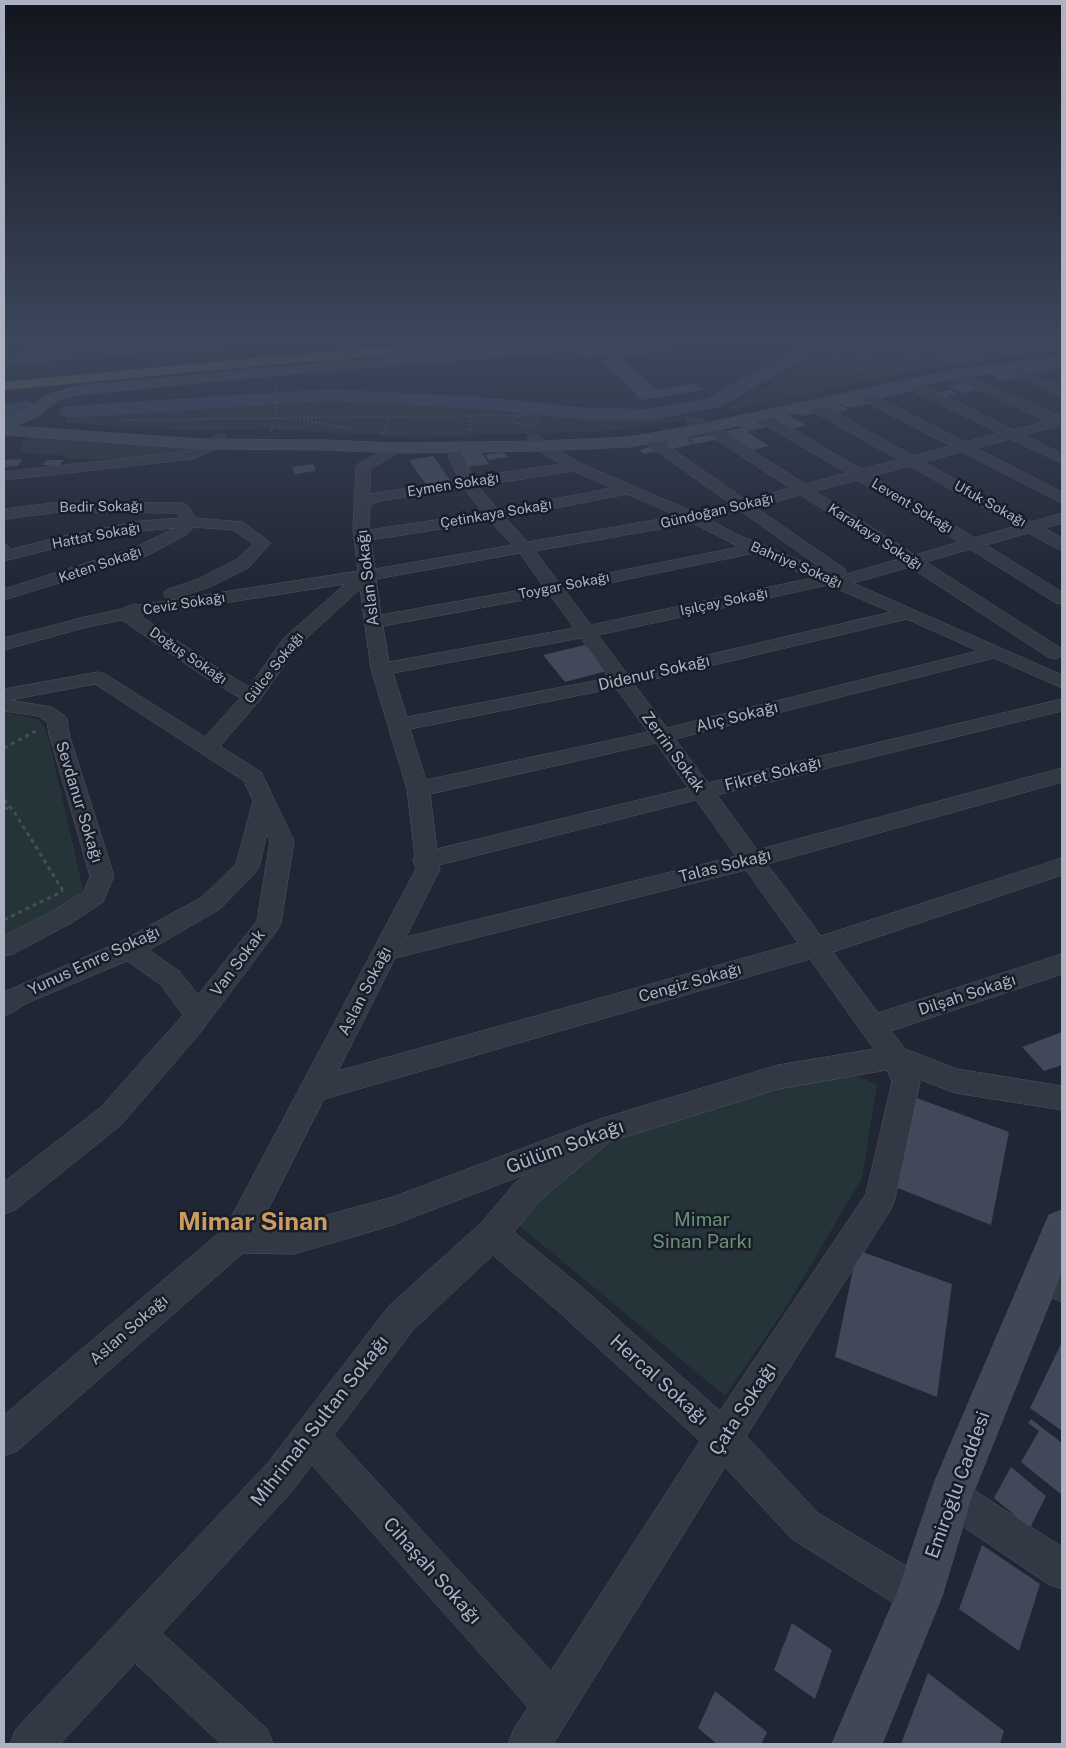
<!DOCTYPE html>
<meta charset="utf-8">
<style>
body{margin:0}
#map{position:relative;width:1066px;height:1748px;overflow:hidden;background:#202634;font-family:"Public Sans",sans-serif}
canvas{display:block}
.frame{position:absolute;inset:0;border:5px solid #adb2c2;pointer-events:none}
</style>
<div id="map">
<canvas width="1066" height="1748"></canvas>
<div class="frame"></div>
</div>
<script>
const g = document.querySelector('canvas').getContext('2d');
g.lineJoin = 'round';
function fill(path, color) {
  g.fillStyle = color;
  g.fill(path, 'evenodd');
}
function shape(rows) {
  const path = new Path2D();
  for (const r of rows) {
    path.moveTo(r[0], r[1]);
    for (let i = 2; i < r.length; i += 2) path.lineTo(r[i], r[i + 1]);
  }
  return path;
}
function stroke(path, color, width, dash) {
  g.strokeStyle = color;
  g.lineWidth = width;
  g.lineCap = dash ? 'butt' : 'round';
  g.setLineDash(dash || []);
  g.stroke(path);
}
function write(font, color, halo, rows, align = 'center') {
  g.font = font + ' "Public Sans",sans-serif';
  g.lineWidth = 5;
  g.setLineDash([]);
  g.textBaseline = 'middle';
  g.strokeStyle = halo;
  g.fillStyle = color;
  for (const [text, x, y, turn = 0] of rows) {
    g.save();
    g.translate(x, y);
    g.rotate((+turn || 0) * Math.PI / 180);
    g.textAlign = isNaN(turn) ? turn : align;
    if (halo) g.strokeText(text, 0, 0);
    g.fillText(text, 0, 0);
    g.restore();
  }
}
fill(shape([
 [117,344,246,344,4,367,4,360,82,351],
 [829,344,1062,344,1062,349,934,367,729,410,727,408,789,374],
 [362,401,447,403,633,420,694,416,697,418,609,431,417,437,271,429,184,430,66,423,65,415,257,403],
 [30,436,102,442,195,447,191,452,132,459,70,459,61,455,21,453,20,448,22,441],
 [4,712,38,719,44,725,50,744,83,889,72,900,4,937],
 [855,1076,877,1084,862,1178,785,1309,725,1396,516,1223,540,1196,607,1143,794,1083]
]), '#253438');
fill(shape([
 [802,344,829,344,826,348,818,351,721,407,648,421,588,420,482,409,328,401,68,418,61,416,58,412,61,408,68,406,328,389,482,397,588,408,648,409,708,398,802,344],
 [25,401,32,403,35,407,32,411,4,417,4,405,25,401]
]), '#36415c');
fill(shape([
 [622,357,657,390,696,383,704,390,641,400,602,360],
 [1053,363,1062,368,1049,371,1040,366,1048,371,1033,374,1022,369],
 [1008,370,1022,377,1002,381,989,374],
 [964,382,979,389,963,393,948,386],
 [905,386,913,391,896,395,887,390],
 [949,390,957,394,942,397,934,393],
 [887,391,895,395,878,399,870,395],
 [860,397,871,403,848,408,837,402],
 [837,403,848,410,832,413,821,406],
 [807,408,816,413,803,416,791,412],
 [788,415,806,425,786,430,769,419],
 [755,421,766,427,747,432,769,446,753,450,725,431,742,428,737,425],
 [709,435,716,440,695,444,688,438],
 [686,438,694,444,672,449,665,442],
 [650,447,656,452,644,454,639,450],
 [480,450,489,464,467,467,458,453],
 [503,452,508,457,489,460,485,455],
 [433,456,451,482,427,486,409,460],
 [22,459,18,466,4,467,5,460],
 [47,460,64,460,59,466,42,465],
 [313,464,316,471,295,474,292,467],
 [585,645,607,671,565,682,543,655],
 [1062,1032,1062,1065,1044,1071,1022,1047],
 [914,1097,1009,1132,991,1225,890,1185],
 [857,1250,952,1284,937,1397,835,1357],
 [1061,1344,1062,1345,1062,1431,1030,1408],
 [1031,1419,1062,1443,1062,1495,1021,1462,1039,1431,1028,1423],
 [1011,1467,1046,1496,1030,1528,994,1498],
 [982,1545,1040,1584,1019,1651,959,1609],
 [792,1623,832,1650,815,1699,774,1670],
 [928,1673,1004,1731,1000,1744,901,1744],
 [715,1691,767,1732,761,1744,717,1744,698,1728]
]), '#414859');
const lane = shape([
 [4,544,8,546,14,555,13,557,6,555,4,552,4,544]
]);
const street = shape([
 [78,344,110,344,104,348,4,362,5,355,78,344],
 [1006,363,1062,387,1062,396,1002,370,1000,367,1002,364,1006,363],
 [954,370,1062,417,1062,427,1058,426,1025,435,1062,454,1062,463,1010,439,976,448,1062,492,1062,503,962,452,924,462,1032,522,1062,513,1062,523,1044,528,1062,538,1062,550,1056,548,1028,533,986,545,1062,592,1062,604,1056,603,970,549,926,562,1062,649,1062,656,1055,659,1048,657,910,567,853,583,1062,675,1062,688,994,658,675,739,708,783,1062,699,1062,711,717,795,757,850,1062,768,1062,782,767,864,821,936,1062,858,1062,875,833,952,878,1013,1062,954,1062,974,891,1031,905,1049,957,1069,1062,1086,1062,1110,955,1093,919,1079,920,1082,895,1199,891,1209,746,1436,818,1513,933,1582,939,1596,933,1610,919,1616,905,1610,792,1539,725,1467,553,1744,508,1744,514,1729,528,1707,312,1465,293,1490,162,1633,267,1729,273,1744,221,1744,135,1663,60,1744,10,1744,16,1729,267,1464,389,1306,481,1223,516,1182,526,1174,393,1225,294,1254,243,1253,17,1451,4,1456,4,1415,226,1227,416,869,413,860,415,857,407,789,371,669,360,589,298,646,259,701,220,746,261,772,294,841,281,923,278,929,200,1033,121,1125,15,1210,4,1214,4,1182,101,1107,183,1015,161,985,127,961,27,1003,13,1012,4,1016,4,992,120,942,202,897,236,864,253,801,244,781,95,684,10,700,51,707,64,715,67,719,69,734,114,876,103,902,73,922,13,954,4,956,4,936,55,910,84,891,90,876,49,734,47,722,38,716,4,711,4,689,98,672,105,674,205,737,240,698,202,675,122,620,87,627,4,650,4,638,85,617,121,609,134,604,140,605,358,571,353,529,356,467,358,464,396,444,401,445,403,448,401,451,370,469,370,494,459,480,445,448,447,445,452,444,457,445,459,448,473,477,561,464,536,449,527,438,529,435,534,434,539,435,546,443,580,463,696,513,731,504,644,442,642,439,644,436,654,436,746,500,790,488,703,431,689,425,687,422,689,419,699,419,713,425,805,484,847,473,755,419,753,416,755,413,765,413,861,469,899,460,807,408,805,405,807,402,817,402,913,456,951,446,856,397,854,394,856,391,866,391,965,442,999,433,903,386,902,383,903,380,913,380,1013,430,1046,421,950,377,948,374,954,370],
 [910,466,1016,526,975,538,872,476,910,466],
 [573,471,612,488,498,510,478,486,573,471],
 [857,480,889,498,959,542,915,555,815,491,857,480],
 [464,488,483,513,369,530,370,505,380,501,464,488],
 [627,494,678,516,528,542,505,518,627,494],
 [801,495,899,559,847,574,845,569,755,507,801,495],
 [741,511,825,571,734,533,709,519,741,511],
 [490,521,513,545,375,569,371,540,490,521],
 [693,523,739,547,559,583,535,551,693,523],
 [520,553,543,586,381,615,376,579,520,553],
 [754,553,812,578,591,625,566,592,754,553],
 [345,584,284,638,249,687,216,667,141,616,345,584],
 [828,585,891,612,627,674,598,635,828,585],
 [550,595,574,628,389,662,383,626,550,595],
 [907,619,978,651,667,728,634,684,907,619],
 [581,638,609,678,407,717,393,673,581,638],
 [616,688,648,732,426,780,410,729,616,688],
 [656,743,688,788,437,849,430,794,656,743],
 [696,800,736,856,406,937,440,869,439,865,696,800],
 [267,833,270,841,257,921,198,995,179,971,149,950,220,909,255,873,259,867,267,833],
 [746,870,798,943,338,1071,395,958,746,870],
 [810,959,874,1049,778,1065,600,1119,393,1197,294,1224,261,1223,324,1099,810,959],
 [887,1070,892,1082,866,1194,720,1411,583,1288,514,1232,538,1202,609,1142,778,1089,887,1070],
 [493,1255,559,1312,700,1441,551,1671,334,1435,413,1330,493,1255],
 [220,434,225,435,227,438,219,447,193,459,4,480,4,472,190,451,220,434],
 [60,502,181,503,187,505,196,518,243,522,271,543,248,568,210,587,172,599,166,598,163,594,166,590,198,579,236,560,253,544,233,530,194,527,186,535,146,556,4,600,4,589,134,548,175,528,141,531,68,545,4,561,4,551,68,535,141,521,181,518,177,513,60,512,4,519,4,509,60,502],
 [1043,1257,1062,1267,1062,1302,1050,1297,1031,1284,1027,1273,1031,1262,1043,1257],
 [950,1477,963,1483,1062,1547,1062,1589,1048,1584,937,1509,931,1496,937,1483,950,1477]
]);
const secondary = shape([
 [549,344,611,344,606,348,671,344,669,347,645,354,584,357,579,356,577,353,579,350,279,375,77,395,59,400,37,417,15,426,199,439,326,440,396,443,541,441,629,437,682,428,954,370,1062,356,1062,364,954,378,682,438,629,447,541,451,396,453,326,450,199,449,4,435,4,418,14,416,25,411,49,394,77,386,279,367,549,344],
 [1062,1210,1062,1272,972,1496,942,1596,882,1744,832,1744,897,1593,935,1481,1049,1215,1062,1210]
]);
const highway = shape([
 [425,344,489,344,482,348,256,366,4,390,4,382,256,358,425,344]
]);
stroke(lane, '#515563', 1);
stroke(street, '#515563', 1);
stroke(secondary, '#515563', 1);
stroke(highway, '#3e424f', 1);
stroke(shape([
 [924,344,941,353,947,352],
 [896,348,917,344],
 [949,349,960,349,965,354,953,355,947,352,949,349],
 [961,349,995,344],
 [1016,350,1029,349],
 [974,356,992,353],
 [866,367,874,368,876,371,868,373,859,370,859,368,866,367],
 [858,370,835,359,834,354,844,348,866,344],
 [893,373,852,351,888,344,928,364],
 [521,415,534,416,538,422,534,425,525,426,512,422,512,419,521,415],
 [470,416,470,432],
 [299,419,356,430],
 [123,420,525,415],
 [271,431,277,414,274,392,277,384],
 [383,434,391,416]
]), '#415055', 2, [2, 2]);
stroke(shape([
 [4,748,38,730],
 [4,800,15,813,65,894],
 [4,809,10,807],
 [4,920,63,891]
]), '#415055', 3, [4, 4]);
fill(lane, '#333845');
fill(street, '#333845');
fill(secondary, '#414757');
fill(highway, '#6a6350');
stroke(shape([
 [456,344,460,352,468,352]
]), '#415055', 2, [2, 2]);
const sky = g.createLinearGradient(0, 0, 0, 589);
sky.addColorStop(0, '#12151d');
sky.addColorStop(0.58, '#3c475c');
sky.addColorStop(1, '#3c475c00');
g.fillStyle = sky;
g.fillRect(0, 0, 1066, 589);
write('14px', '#adb2c2', '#191d29', [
 ["Eymen Sokağı",453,485,-9],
 ["Ufuk Sokağı",990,504,29],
 ["Levent Sokağı",912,506,31],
 ["Bedir Sokağı",101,507,-1],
 ["Gündoğan Sokağı",717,511,-13],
 ["Çetinkaya Sokağı",496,514,-10],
 ["Hattat Sokağı",96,536,-11],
 ["Karakaya Sokağı",875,537,33],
 ["Keten Sokağı",100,565,-19],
 ["Bahriye Sokağı",796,565,23],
 ["Toygar Sokağı",564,586,-11],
 ["Işılçay Sokağı",724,602,-12],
 ["Ceviz Sokağı",184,604,-9],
 ["Doğuş Sokağı",188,656,34],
 ["Gülce Sokağı",274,668,-52]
]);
write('16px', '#adb2c2', '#191d29', [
 ["Aslan Sokağı",368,578,-97],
 ["Didenur Sokağı",654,673,-13],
 ["Alıç Sokağı",737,717,-14],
 ["Zerrin Sokak",673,752,54],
 ["Fikret Sokağı",773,774,-14],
 ["Sevdanur Sokağı",79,802,73],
 ["Talas Sokağı",725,866,-14],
 ["Yunus Emre Sokağı",94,961,-25],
 ["Van Sokak",238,963,-53],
 ["Cengiz Sokağı",690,983,-16],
 ["Aslan Sokağı",365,991,-63],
 ["Dilşah Sokağı",967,995,-18],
 ["Aslan Sokağı",129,1330,-41]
]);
write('19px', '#adb2c2', '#191d29', [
 ["Gülüm Sokağı",565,1147,-20],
 ["Hercal Sokağı",659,1380,42],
 ["Çata Sokağı",743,1409,-57],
 ["Mihrimah Sultan Sokağı",320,1421,-52],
 ["Emiroğlu Caddesi",958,1485,-70],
 ["Cihaşah Sokağı",432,1571,48]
]);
write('19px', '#679075', '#191d29', [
 ["Mimar",702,1220],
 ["Sinan Parkı",702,1242]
]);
write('bold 25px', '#cc9b5e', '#191d29', [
 ["Mimar Sinan",253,1222]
]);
</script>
